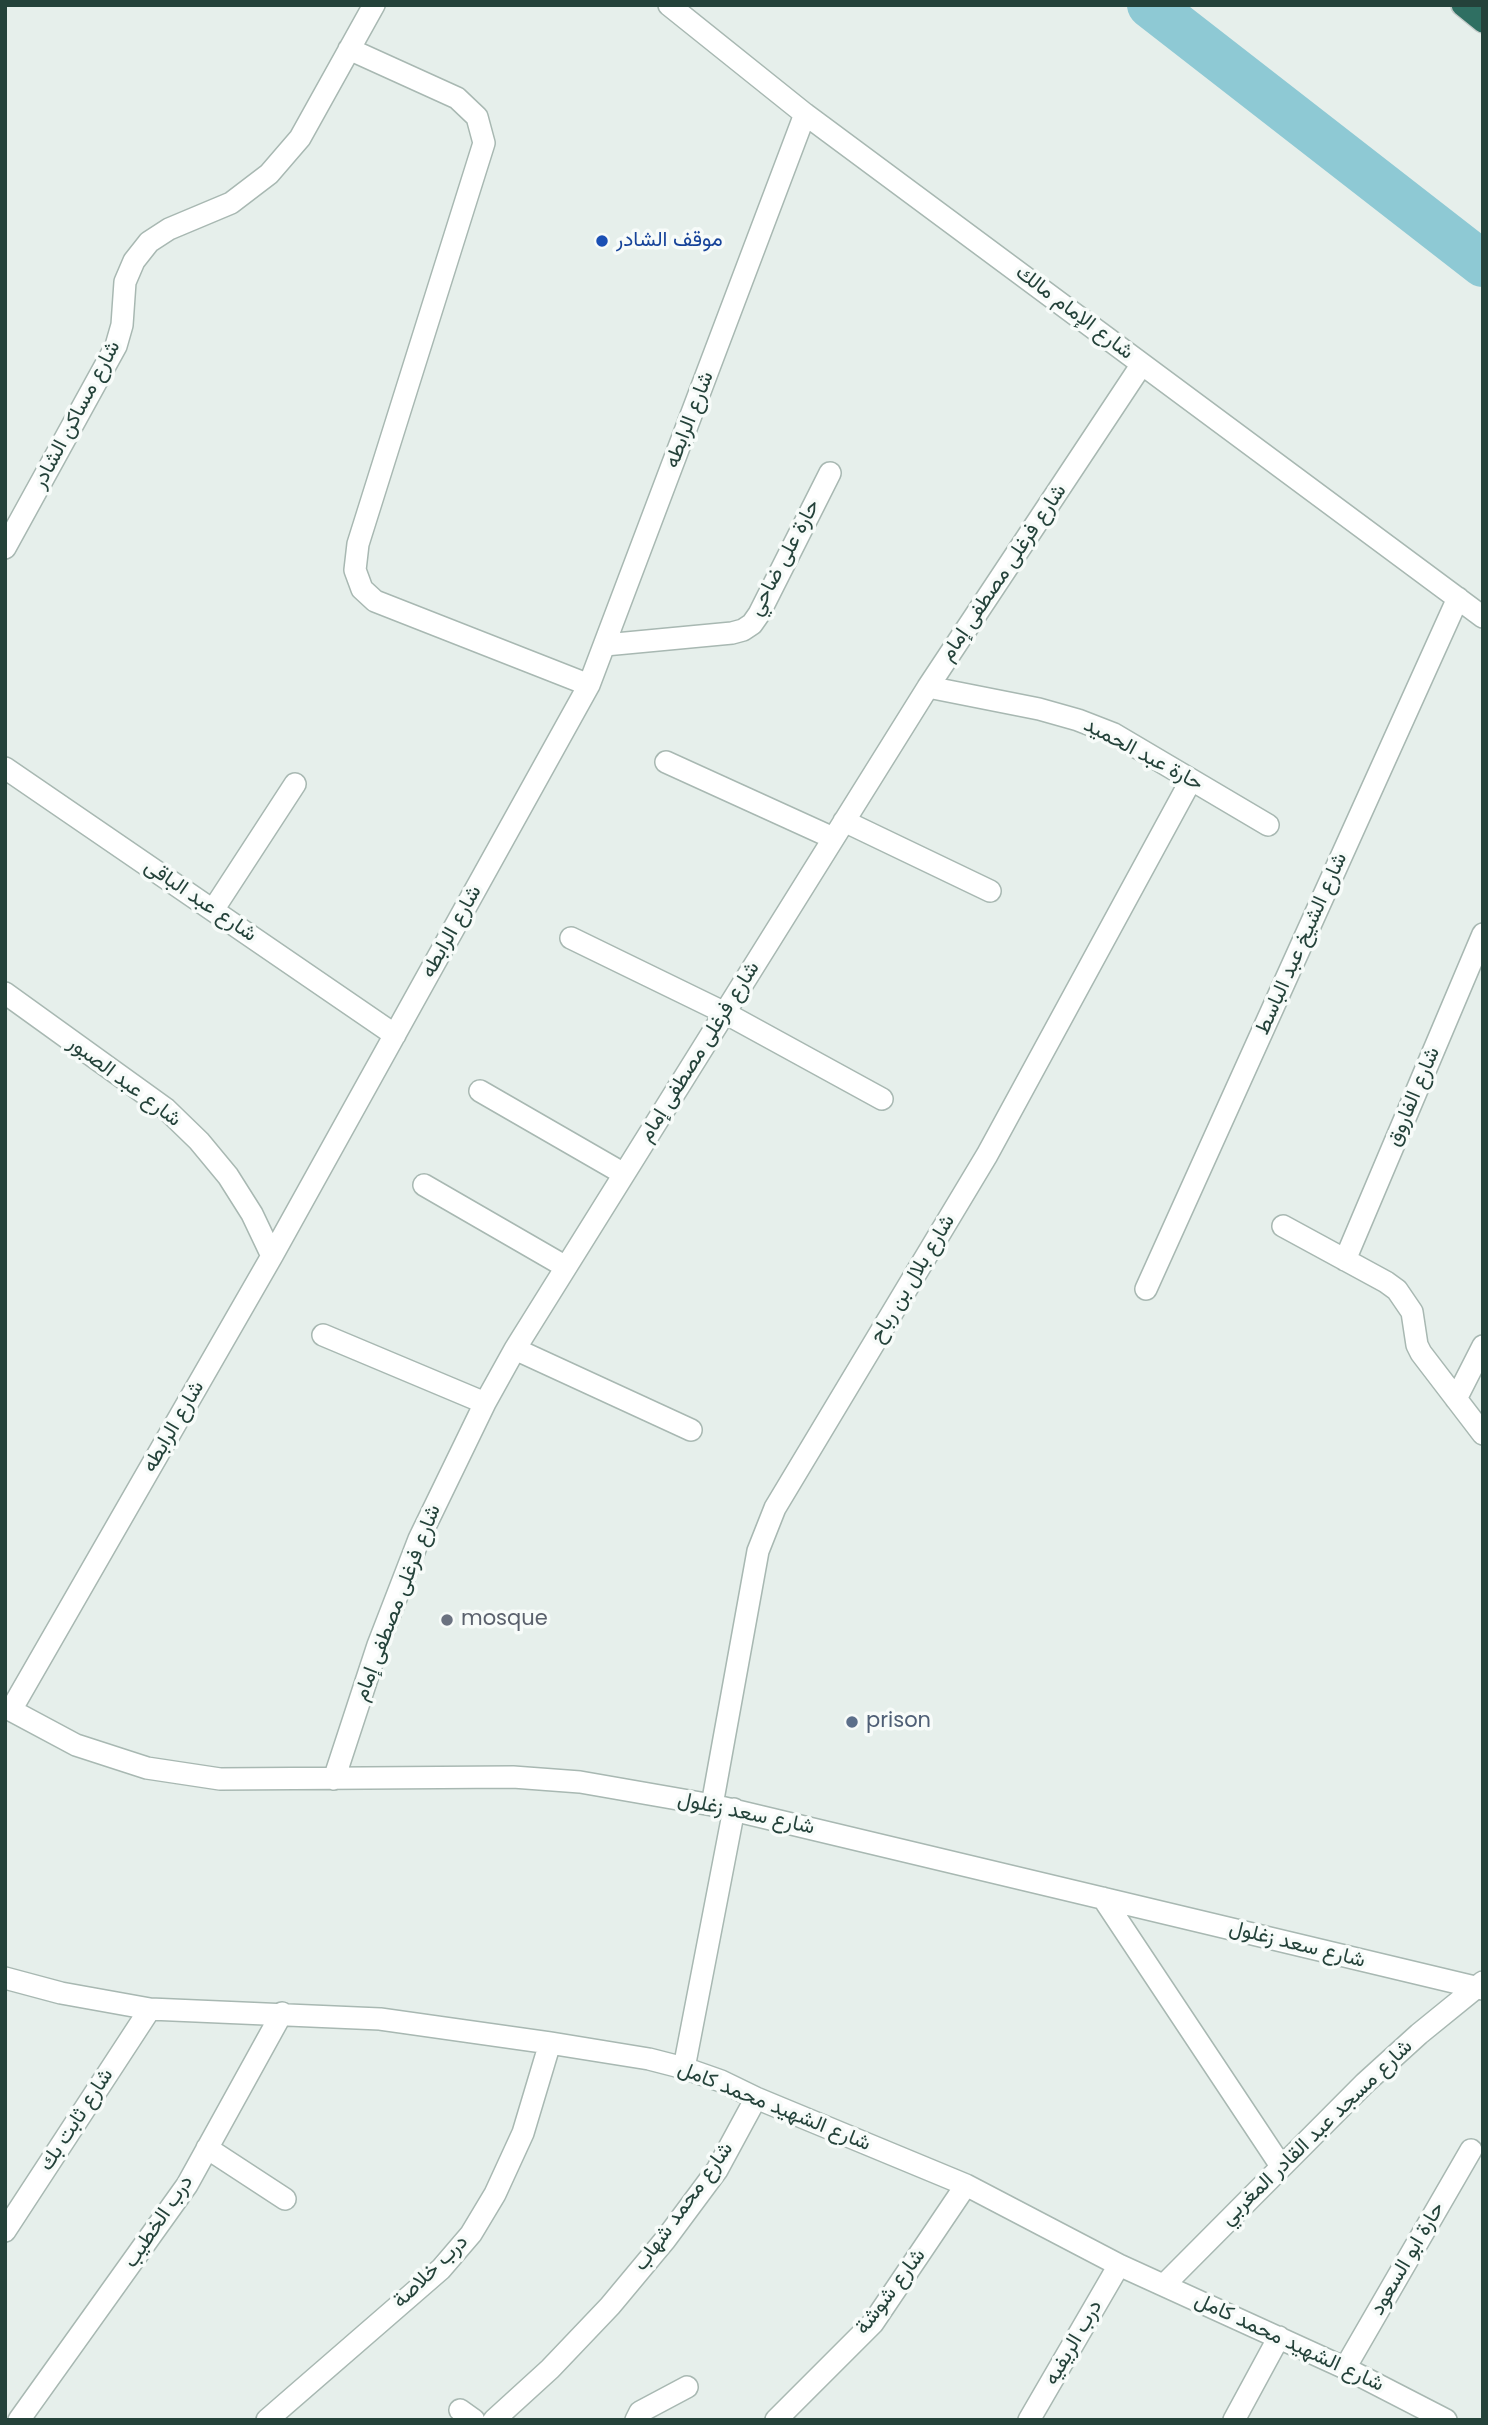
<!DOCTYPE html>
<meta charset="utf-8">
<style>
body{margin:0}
#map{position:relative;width:1488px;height:2425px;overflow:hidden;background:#e6efeb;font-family:Poppins,sans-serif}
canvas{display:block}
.frame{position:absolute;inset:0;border:7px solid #24423a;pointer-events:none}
</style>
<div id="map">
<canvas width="1488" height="2425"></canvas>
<div class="frame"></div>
</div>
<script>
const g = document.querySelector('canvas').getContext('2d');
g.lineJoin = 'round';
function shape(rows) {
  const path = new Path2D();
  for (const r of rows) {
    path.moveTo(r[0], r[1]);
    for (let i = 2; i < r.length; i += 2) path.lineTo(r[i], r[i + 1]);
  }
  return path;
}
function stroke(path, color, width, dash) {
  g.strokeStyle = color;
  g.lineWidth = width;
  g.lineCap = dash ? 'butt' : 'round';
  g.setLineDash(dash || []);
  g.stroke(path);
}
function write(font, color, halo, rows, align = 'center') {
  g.font = font + ' Poppins,Vazirmatn,sans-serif';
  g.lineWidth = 7;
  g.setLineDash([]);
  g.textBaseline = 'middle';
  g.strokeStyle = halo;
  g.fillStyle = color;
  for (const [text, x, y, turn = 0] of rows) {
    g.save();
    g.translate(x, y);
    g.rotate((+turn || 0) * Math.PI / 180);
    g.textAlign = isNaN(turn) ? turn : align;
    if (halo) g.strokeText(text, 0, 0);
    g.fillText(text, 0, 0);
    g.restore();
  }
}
stroke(shape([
 [1150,5,1483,264]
]), '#8ec9d4', 46);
const minor = shape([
 [669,5,805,114,1483,617],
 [349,49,457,98,477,117,484,143,358,544,355,570,362,589,375,601,589,685],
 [5,548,116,346,122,325,125,282,134,261,149,242,169,229,231,203,269,174,300,138,374,5],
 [605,645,732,633,743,630,752,624,759,614,830,473],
 [928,687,1039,709,1078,720,1114,734,1268,825],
 [666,762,833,838],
 [5,768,395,1035],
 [844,821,990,891],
 [213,910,295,784],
 [571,938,725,1013,882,1099],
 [5,993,166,1109,199,1141,228,1176,252,1214,272,1256],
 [480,1091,624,1174],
 [424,1185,566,1267],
 [1283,1226,1386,1282,1397,1290,1412,1312,1417,1345,1421,1353,1483,1434],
 [1345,1260,1483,934],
 [1146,1289,1458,598],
 [323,1335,485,1403],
 [515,1349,691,1430],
 [1456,1399,1483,1346],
 [5,1707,76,1745,147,1768,220,1779,513,1777,580,1782,712,1805,1483,1989],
 [11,1710,272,1256,589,685,805,114],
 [334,1779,378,1645,419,1539,485,1403,515,1349,928,687,1142,364],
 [712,1805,758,1551,775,1508,987,1155,1191,780],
 [1103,1898,1281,2166],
 [5,1978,61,1993,150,2009,380,2019,550,2043,649,2059,684,2068,721,2081,756,2098,966,2185,1119,2265,1345,2368,1446,2420],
 [684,2068,734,1809],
 [207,2148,285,2199],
 [5,2231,150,2009],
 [1164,2285,1365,2083,1419,2034,1483,1982],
 [1345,2368,1471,2150],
 [460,2410,474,2420],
 [19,2420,187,2185,282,2013],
 [267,2420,441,2269,471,2234,495,2194,523,2133,550,2043],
 [494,2420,550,2369,610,2306,665,2240,717,2170,756,2098],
 [636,2420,640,2412,687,2387],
 [776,2420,873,2323,966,2185],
 [1029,2420,1119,2265],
 [1234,2420,1279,2337]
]);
const highway = shape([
 [1462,5,1483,22]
]);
stroke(minor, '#a8b8b2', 24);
stroke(highway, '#c2cac8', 24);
stroke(minor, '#fff', 21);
stroke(highway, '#2f6f62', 21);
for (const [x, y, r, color] of [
 [602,241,7,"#1a4fb4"],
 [447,1620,7,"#6b7280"],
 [852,1722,7,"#5c6f8a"]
]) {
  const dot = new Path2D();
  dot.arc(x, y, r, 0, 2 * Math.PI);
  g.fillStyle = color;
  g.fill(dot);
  stroke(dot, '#f7fbf9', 2.5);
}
write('21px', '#164399', '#f7fbf9', [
 ["موقف الشادر",616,241]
], 'left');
write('21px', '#24423a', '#f7fbf9', [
 ["شارع الإمام مالك",1074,313,37],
 ["شارع مساكن الشادر",77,415,-62],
 ["شارع الرابطه",690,420,-69],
 ["حارة على ضاحي",785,558,-62],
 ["شارع فرغلى مصطفى إمام",1004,573,-56],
 ["حارة عبد الحميد",1143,755,28],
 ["شارع عبد الباقى",200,901,34],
 ["شارع الرابطه",452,932,-61],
 ["شارع الشيخ عبد الباسط",1302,944,-66],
 ["شارع فرغلى مصطفى إمام",700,1052,-58],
 ["شارع عبد الصبور",124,1082,37],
 ["شارع الفاروق",1414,1097,-67],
 ["شارع بلال بن رباح",913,1279,-59],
 ["شارع الرابطه",174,1427,-60],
 ["شارع فرغلى مصطفى إمام",398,1603,-69],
 ["شارع سعد زغلول",746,1814,12],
 ["شارع سعد زغلول",1297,1945,14],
 ["شارع الشهيد محمد كامل",774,2107,22],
 ["شارع ثابت بك",77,2120,-57],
 ["شارع مسجد عبد القادر المغربي",1317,2133,-44],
 ["شارع محمد شهاب",684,2207,-54],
 ["درب الخطيب",159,2222,-56],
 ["حارة ابو السعود",1408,2259,-60],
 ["درب خلاصة",431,2272,-44],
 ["شارع شوشة",891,2292,-53],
 ["درب الريفيه",1074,2343,-60],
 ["شارع الشهيد محمد كامل",1289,2343,25]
]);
write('21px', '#5b616d', '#f7fbf9', [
 ["mosque",461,1620]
], 'left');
write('21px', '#4e5e75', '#f7fbf9', [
 ["prison",866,1722]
], 'left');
</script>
